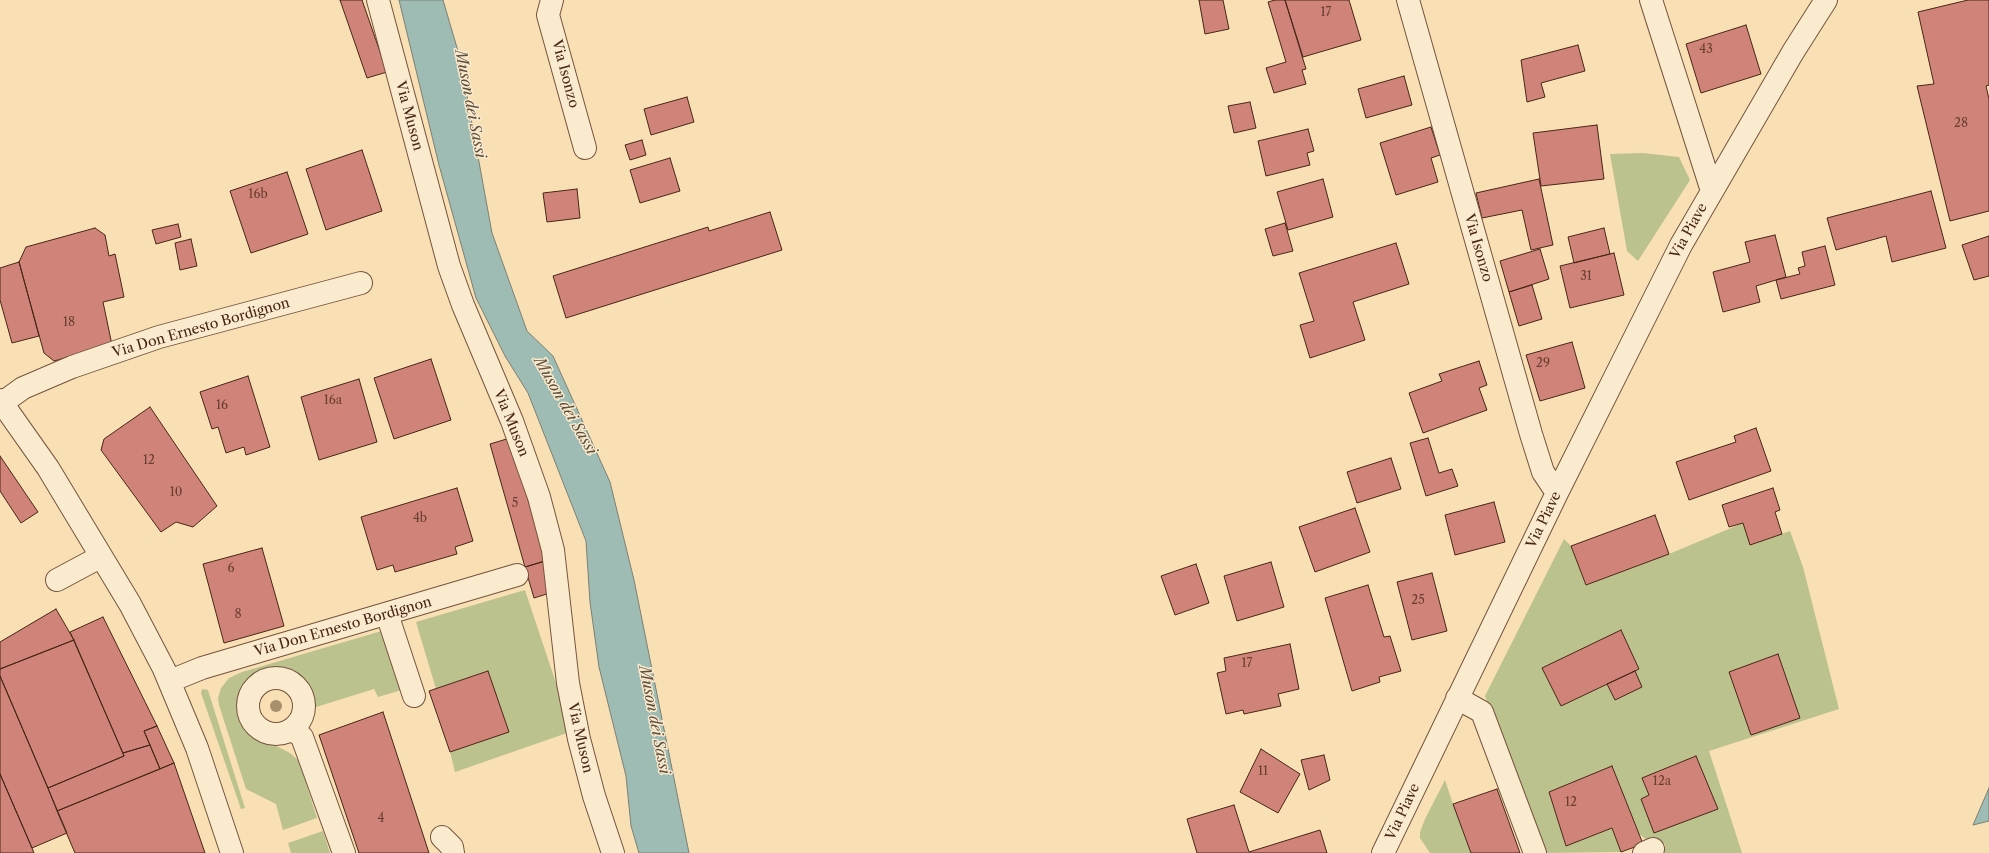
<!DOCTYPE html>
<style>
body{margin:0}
canvas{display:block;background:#f8dfb4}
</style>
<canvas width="1989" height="853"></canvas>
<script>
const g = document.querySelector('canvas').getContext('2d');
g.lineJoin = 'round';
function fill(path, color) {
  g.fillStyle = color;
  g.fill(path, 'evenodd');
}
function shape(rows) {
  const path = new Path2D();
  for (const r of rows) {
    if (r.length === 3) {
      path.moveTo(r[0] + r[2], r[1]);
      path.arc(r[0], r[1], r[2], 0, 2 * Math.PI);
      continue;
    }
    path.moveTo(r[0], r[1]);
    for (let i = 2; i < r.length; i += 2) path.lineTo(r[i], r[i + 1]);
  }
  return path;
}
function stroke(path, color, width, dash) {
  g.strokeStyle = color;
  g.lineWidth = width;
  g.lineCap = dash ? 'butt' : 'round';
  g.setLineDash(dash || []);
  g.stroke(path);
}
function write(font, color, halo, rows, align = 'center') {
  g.font = font + ' "Libre Caslon Text",serif';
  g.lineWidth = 3;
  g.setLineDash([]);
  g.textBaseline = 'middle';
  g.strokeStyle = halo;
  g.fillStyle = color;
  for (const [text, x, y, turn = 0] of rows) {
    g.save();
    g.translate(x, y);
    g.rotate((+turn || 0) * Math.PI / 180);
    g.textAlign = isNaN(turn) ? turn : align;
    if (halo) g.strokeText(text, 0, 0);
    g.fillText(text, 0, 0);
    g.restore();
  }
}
fill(shape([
 [1643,153,1679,157,1690,180,1638,261,1627,251,1610,154],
 [1743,523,1750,545,1790,531,1803,567,1839,709,1709,751,1742,853,1664,853,1665,844,1648,841,1639,834,1612,767,1549,792,1566,846,1612,828,1621,852,1543,853,1485,696,1564,539,1571,546,1586,585,1669,554],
 [525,590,564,707,567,733,455,772,450,752,508,731,488,671,436,689,416,622],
 [385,630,405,689,378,697,374,689,313,708,309,691,303,680,293,673,279,668,266,669,250,676,243,685,237,705,238,713,242,722,253,734,290,753,299,761,317,818,283,830,276,804,246,789,219,705,218,698,221,688,229,678,242,672],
 [202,689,208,690,245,808,241,809,201,693],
 [1445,780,1453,804,1471,853,1430,853,1420,838,1420,832,1425,819],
 [323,831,330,853,291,853,288,843]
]), '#bcc28e');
const water = shape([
 [399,0,443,0,460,58,492,233,527,331,553,356,610,482,634,580,689,853,639,853,631,826,626,776,599,667,590,602,586,541,528,393,505,356,476,298,439,165,399,0],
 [1989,788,1989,821,1973,825,1989,788]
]);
fill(water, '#9ebcb3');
stroke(water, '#7c8074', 1);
const building = shape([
 [340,0,362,0,387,72,367,78,340,0],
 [1199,0,1223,0,1229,29,1205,34,1199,0],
 [1275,0,1285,0,1306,69,1302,70,1306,84,1274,93,1266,68,1286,62,1268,2,1275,0],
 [1285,0,1349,0,1361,40,1303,57,1285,0],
 [1968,0,1989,0,1989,85,1986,86,1989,99,1989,211,1950,221,1917,86,1934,84,1918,12,1968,0],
 [1746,25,1761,74,1701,93,1686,44,1746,25],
 [1578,45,1585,71,1541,83,1545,97,1527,102,1521,60,1578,45],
 [1404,76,1412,105,1366,118,1358,89,1404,76],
 [687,97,694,122,651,135,644,109,687,97],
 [1250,102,1256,128,1234,133,1228,106,1250,102],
 [1597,125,1604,179,1541,186,1533,133,1597,125],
 [1431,127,1440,155,1431,158,1438,182,1396,195,1380,143,1431,127],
 [1308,129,1314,151,1307,153,1310,165,1266,176,1258,141,1308,129],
 [642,140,646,155,630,160,625,145,642,140],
 [362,150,382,211,326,230,306,169,362,150],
 [670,158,680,191,640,203,630,170,670,158],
 [287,172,308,234,251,253,230,191,287,172],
 [1323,179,1333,217,1288,230,1277,192,1323,179],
 [1539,179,1553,245,1531,250,1522,210,1482,218,1476,193,1539,179],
 [577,189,580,218,547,222,543,193,577,189],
 [1931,191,1946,248,1892,262,1886,236,1836,250,1827,218,1931,191],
 [770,212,782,250,566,318,553,276,708,227,709,231,770,212],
 [1285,223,1293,251,1273,256,1265,229,1285,223],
 [178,224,181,237,156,244,152,230,178,224],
 [95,228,105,235,109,256,115,254,124,297,103,302,112,345,54,361,44,353,19,262,26,247,95,228],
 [1604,228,1610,254,1574,263,1568,237,1604,228],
 [1775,235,1786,277,1756,286,1760,302,1723,312,1713,272,1750,262,1745,242,1775,235],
 [1989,236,1989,276,1974,280,1962,245,1989,236],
 [191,239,197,266,180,270,175,243,191,239],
 [1396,243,1409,284,1353,302,1365,340,1310,358,1300,325,1314,321,1299,273,1396,243],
 [1825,246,1835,285,1781,299,1776,280,1800,274,1798,268,1805,266,1802,252,1825,246],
 [1540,249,1549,279,1509,292,1500,261,1540,249],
 [1614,253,1624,295,1570,308,1560,266,1614,253],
 [19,262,39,336,12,343,0,300,0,268,19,262],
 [1532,285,1542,319,1519,326,1509,292,1532,285],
 [1572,342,1585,388,1540,401,1526,355,1572,342],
 [431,359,451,420,394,439,374,378,431,359],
 [1479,361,1487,385,1479,388,1487,410,1423,433,1409,393,1442,381,1439,374,1479,361],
 [248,376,270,447,246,455,244,447,226,453,218,427,212,429,200,392,248,376],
 [359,379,377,442,319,460,301,397,359,379],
 [150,407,217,506,193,527,176,522,161,532,101,450,104,439,150,407],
 [1756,428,1771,471,1689,500,1676,462,1736,442,1734,436,1756,428],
 [510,438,546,561,525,567,490,444,510,438],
 [1428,438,1439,473,1452,469,1458,486,1426,496,1410,443,1428,438],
 [0,456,38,512,21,523,0,491,0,456],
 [1391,458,1401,489,1357,503,1347,472,1391,458],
 [457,488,473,541,455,547,457,554,395,572,393,565,377,570,361,517,457,488],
 [1773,488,1780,510,1775,512,1782,534,1750,545,1743,523,1729,527,1722,505,1773,488],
 [1494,502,1505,542,1455,555,1445,515,1494,502],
 [1355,508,1370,552,1315,572,1299,527,1355,508],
 [1655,515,1669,554,1586,585,1571,546,1655,515],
 [262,548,284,626,224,643,203,564,262,548],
 [544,561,553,592,534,598,525,567,544,561],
 [1271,562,1284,607,1237,621,1224,576,1271,562],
 [1196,564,1209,603,1175,615,1161,576,1196,564],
 [1432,573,1447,631,1412,640,1397,582,1432,573],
 [1368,585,1384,637,1390,636,1401,671,1379,677,1380,682,1352,691,1325,598,1368,585],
 [56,609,74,640,0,669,0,642,56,609],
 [103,617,157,726,144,731,150,745,123,753,70,632,103,617],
 [1621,630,1639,669,1561,706,1542,668,1621,630],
 [74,640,124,756,48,788,0,676,0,669,74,640],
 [1290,644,1299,689,1278,694,1281,706,1244,714,1243,710,1226,714,1217,673,1226,671,1224,658,1290,644],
 [1778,654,1800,718,1751,735,1729,672,1778,654],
 [488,671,509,732,450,752,429,691,488,671],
 [1635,671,1642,687,1615,700,1607,684,1635,671],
 [0,676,67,833,32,848,0,774,0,676],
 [383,712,429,853,359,853,319,735,383,712],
 [157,726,174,763,160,769,144,731,157,726],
 [150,745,160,769,57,811,48,788,124,756,123,753,150,745],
 [1261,749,1300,774,1278,813,1240,792,1261,749],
 [1324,755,1330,780,1309,790,1301,760,1324,755],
 [1696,756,1718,809,1654,833,1641,799,1649,795,1642,778,1696,756],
 [174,763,205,853,75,853,57,811,174,763],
 [1612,766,1643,844,1621,852,1612,828,1566,846,1549,792,1612,766],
 [0,774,32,848,34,853,0,853,0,774],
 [1497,789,1520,853,1471,853,1453,804,1497,789],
 [1234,805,1249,852,1320,830,1327,853,1197,853,1187,819,1234,805]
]);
fill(building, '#d08479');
stroke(building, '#482616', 1);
const minor = shape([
 [378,0,449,266,463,305,512,421,539,497,553,550,568,683,579,739,594,796,613,853],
 [552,0,548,15,585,148],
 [1408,0,1531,434,1543,472,1557,493],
 [1651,0,1712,191],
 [0,400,48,468,130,604,164,669,197,748,232,853],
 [2,403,23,388,72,367,159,337,361,283],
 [57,580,100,557],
 [387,614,414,696],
 [276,706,28],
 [170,681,202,668,517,575],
 [1457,698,1482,712,1535,853],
 [292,729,302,737,344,853],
 [442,837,452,847,453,853],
 [1383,853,1557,493,1681,245,1793,52,1826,0],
 [1644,853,1653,849]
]);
stroke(minor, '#74543e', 24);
stroke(minor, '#faeace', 22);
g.fillStyle = '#a78f6e';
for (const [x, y] of [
 [276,706]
]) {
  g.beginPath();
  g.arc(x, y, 6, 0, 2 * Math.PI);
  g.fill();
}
write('12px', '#6a3e2f', null, [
 ["17",1326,13],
 ["43",1706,50],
 ["28",1961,124],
 ["16b",258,195],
 ["31",1586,277],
 ["18",69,323],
 ["29",1543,364],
 ["16a",333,401],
 ["16",222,406],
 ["12",149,461],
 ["10",176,493],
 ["5",515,504],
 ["4b",420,519],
 ["6",231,569],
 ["25",1418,601],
 ["8",238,615],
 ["17",1247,664],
 ["11",1263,772],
 ["12a",1662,782],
 ["12",1571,803],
 ["4",381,819]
]);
write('14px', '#482616', '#faeace', [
 ["Via Isonzo",565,74,75],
 ["Via Muson",409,116,75],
 ["Via Piave",1689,231,-61],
 ["Via Isonzo",1478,248,74],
 ["Via Don Ernesto Bordignon",201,328,-16],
 ["Via Muson",511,423,68],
 ["Via Piave",1544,520,-64],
 ["Via Don Ernesto Bordignon",343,627,-16],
 ["Via Muson",580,738,77],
 ["Via Piave",1403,812,-65]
]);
write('italic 15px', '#5e4c3d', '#faeace', [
 ["Muson dei Sassi",470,104,79],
 ["Muson dei Sassi",565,406,60],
 ["Muson dei Sassi",654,720,79]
]);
</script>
